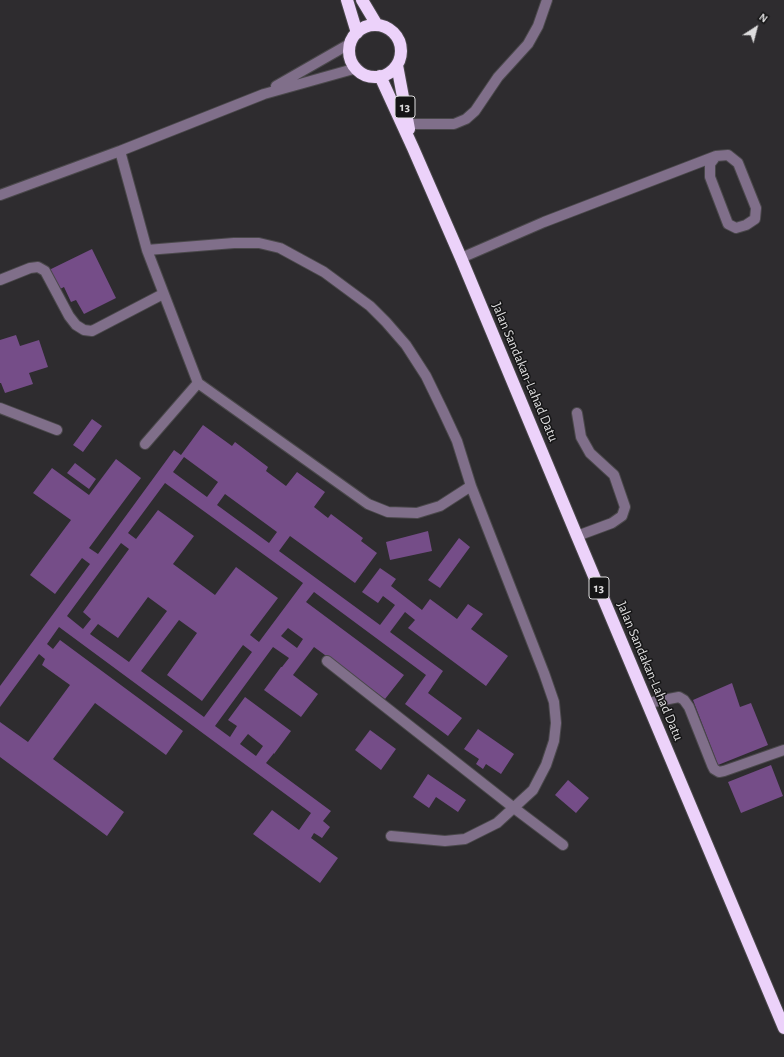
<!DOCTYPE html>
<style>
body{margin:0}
#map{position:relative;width:784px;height:1057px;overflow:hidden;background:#2e2c2f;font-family:"Alegreya Sans",sans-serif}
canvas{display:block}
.north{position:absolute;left:736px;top:8px;width:40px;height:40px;-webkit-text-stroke:3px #151516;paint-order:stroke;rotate:36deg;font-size:11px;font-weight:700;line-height:16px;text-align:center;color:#deddde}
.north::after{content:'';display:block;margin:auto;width:14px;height:18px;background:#deddde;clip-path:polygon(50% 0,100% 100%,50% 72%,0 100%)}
</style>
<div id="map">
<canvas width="784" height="1057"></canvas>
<div class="north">N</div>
</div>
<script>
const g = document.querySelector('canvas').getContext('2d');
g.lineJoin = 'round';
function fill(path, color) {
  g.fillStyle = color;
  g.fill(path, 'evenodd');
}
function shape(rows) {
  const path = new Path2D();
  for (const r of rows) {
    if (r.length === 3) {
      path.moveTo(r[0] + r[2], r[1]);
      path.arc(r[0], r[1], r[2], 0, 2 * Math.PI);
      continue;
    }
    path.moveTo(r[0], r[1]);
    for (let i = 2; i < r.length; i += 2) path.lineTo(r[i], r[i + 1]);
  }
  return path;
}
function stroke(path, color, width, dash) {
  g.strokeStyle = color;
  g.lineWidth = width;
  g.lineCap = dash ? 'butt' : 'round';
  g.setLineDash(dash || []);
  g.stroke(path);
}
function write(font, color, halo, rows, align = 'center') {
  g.font = font + ' "Alegreya Sans",sans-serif';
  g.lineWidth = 3;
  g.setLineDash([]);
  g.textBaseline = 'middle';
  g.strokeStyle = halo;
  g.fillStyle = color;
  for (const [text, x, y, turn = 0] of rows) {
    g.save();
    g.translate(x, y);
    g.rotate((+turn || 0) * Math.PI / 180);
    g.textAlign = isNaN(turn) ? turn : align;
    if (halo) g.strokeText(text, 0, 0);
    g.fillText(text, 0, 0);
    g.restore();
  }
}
fill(shape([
 [92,249,116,298,84,314,76,300,71,302,64,287,58,290,49,270],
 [16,335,20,346,39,340,48,367,29,373,33,384,5,393,1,383,0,383,0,340],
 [92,419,102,426,83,452,73,445],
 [203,425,232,446,235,442,268,467,266,471,286,486,297,472,325,492,314,507,328,518,331,514,363,538,361,541,377,553,355,583,290,536,279,551,380,625,395,605,383,596,378,603,362,592,380,568,396,579,391,586,422,610,430,599,457,619,468,604,483,614,471,629,508,656,486,686,408,628,415,620,405,612,390,632,443,671,428,693,462,718,448,736,405,704,426,675,314,592,306,602,404,675,385,699,314,647,293,675,318,694,301,717,264,690,281,667,282,667,289,658,273,647,215,726,230,737,237,726,228,720,245,697,291,731,274,754,274,753,266,763,331,811,323,821,330,827,322,838,314,833,311,838,338,858,320,883,253,834,272,810,299,830,311,813,59,627,47,644,53,649,60,640,183,731,166,755,95,703,53,759,124,812,107,836,0,757,0,722,28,742,70,685,42,665,45,659,39,654,0,707,0,686,90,564,82,558,55,594,30,575,71,520,33,493,52,468,89,495,116,459,141,478,89,548,98,554,174,450,181,455],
 [184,457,218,482,207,497,173,472],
 [165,483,303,583,259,642,250,635,278,598,236,567,215,595,173,564,194,536,158,510,136,539,128,533],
 [225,494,277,532,269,543,217,505],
 [121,543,129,549,83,612,91,619,83,629,67,616],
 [148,597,167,611,129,662,90,634,98,624,118,638],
 [179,620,197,633,167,675,202,701,243,645,252,652,204,717,141,671],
 [288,628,303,639,297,648,281,636],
 [248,734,263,746,256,756,240,744],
 [75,463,96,479,89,489,67,473],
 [428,531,432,551,390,560,386,542],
 [459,538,470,547,440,588,428,580],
 [732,683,740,707,751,703,768,745,718,765,693,700],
 [478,729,514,754,501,774,486,764,483,769,476,764,479,759,464,749],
 [370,730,396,749,381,770,355,750],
 [771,765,783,796,741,813,728,782],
 [428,774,466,800,458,812,436,797,429,808,413,797],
 [568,780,589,798,576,813,555,795]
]), '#754d88');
const minor = shape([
 [276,86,351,43],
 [409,124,454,124,466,119,475,111,498,77,528,44,538,26,547,0],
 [120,151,147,250,198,383,368,504,388,512,417,513,440,506,471,486],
 [0,195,120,151,264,94,357,68],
 [147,250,234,243,259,243,280,248,324,272,370,306,386,322,406,345,426,376,443,411,457,441,471,486,544,673,554,702,556,723,554,741,546,765,533,790,497,823,465,839,445,841,391,836],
 [461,258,544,222,716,156,728,155,738,163,756,208,755,219,746,225,736,228,728,224,710,177,710,164,716,156],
 [0,280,30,268,38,267,45,271,69,316,76,325,84,330,92,331,163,294],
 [0,408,57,430],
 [145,444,198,383],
 [577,536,612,523,622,516,625,507,614,475,590,453,581,437,577,413],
 [327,661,514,808,563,845],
 [648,703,679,697,684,700,689,707,712,765,714,769,719,772,724,771,784,750]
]);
const highway = shape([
 [347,0,357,33],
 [362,0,377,25],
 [375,51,26],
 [397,65,409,129],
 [380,76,413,148,461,258,577,536,784,1028]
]);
stroke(minor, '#4a484b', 12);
stroke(highway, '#4a484b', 14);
stroke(minor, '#806f8a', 10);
stroke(highway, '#ecd2fa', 12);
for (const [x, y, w] of [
 [405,107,20],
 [599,588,20]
]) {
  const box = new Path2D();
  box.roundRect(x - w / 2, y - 11, w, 22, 3);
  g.fillStyle = '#151516';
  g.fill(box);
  stroke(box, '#deddde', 1);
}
write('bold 13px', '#deddde', null, [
 ["13",405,107],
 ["13",599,588]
]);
write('14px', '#deddde', '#151516', [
 ["Jalan Sandakan-Lahad Datu",525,372,67],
 ["Jalan Sandakan-Lahad Datu",650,671,67]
]);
</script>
